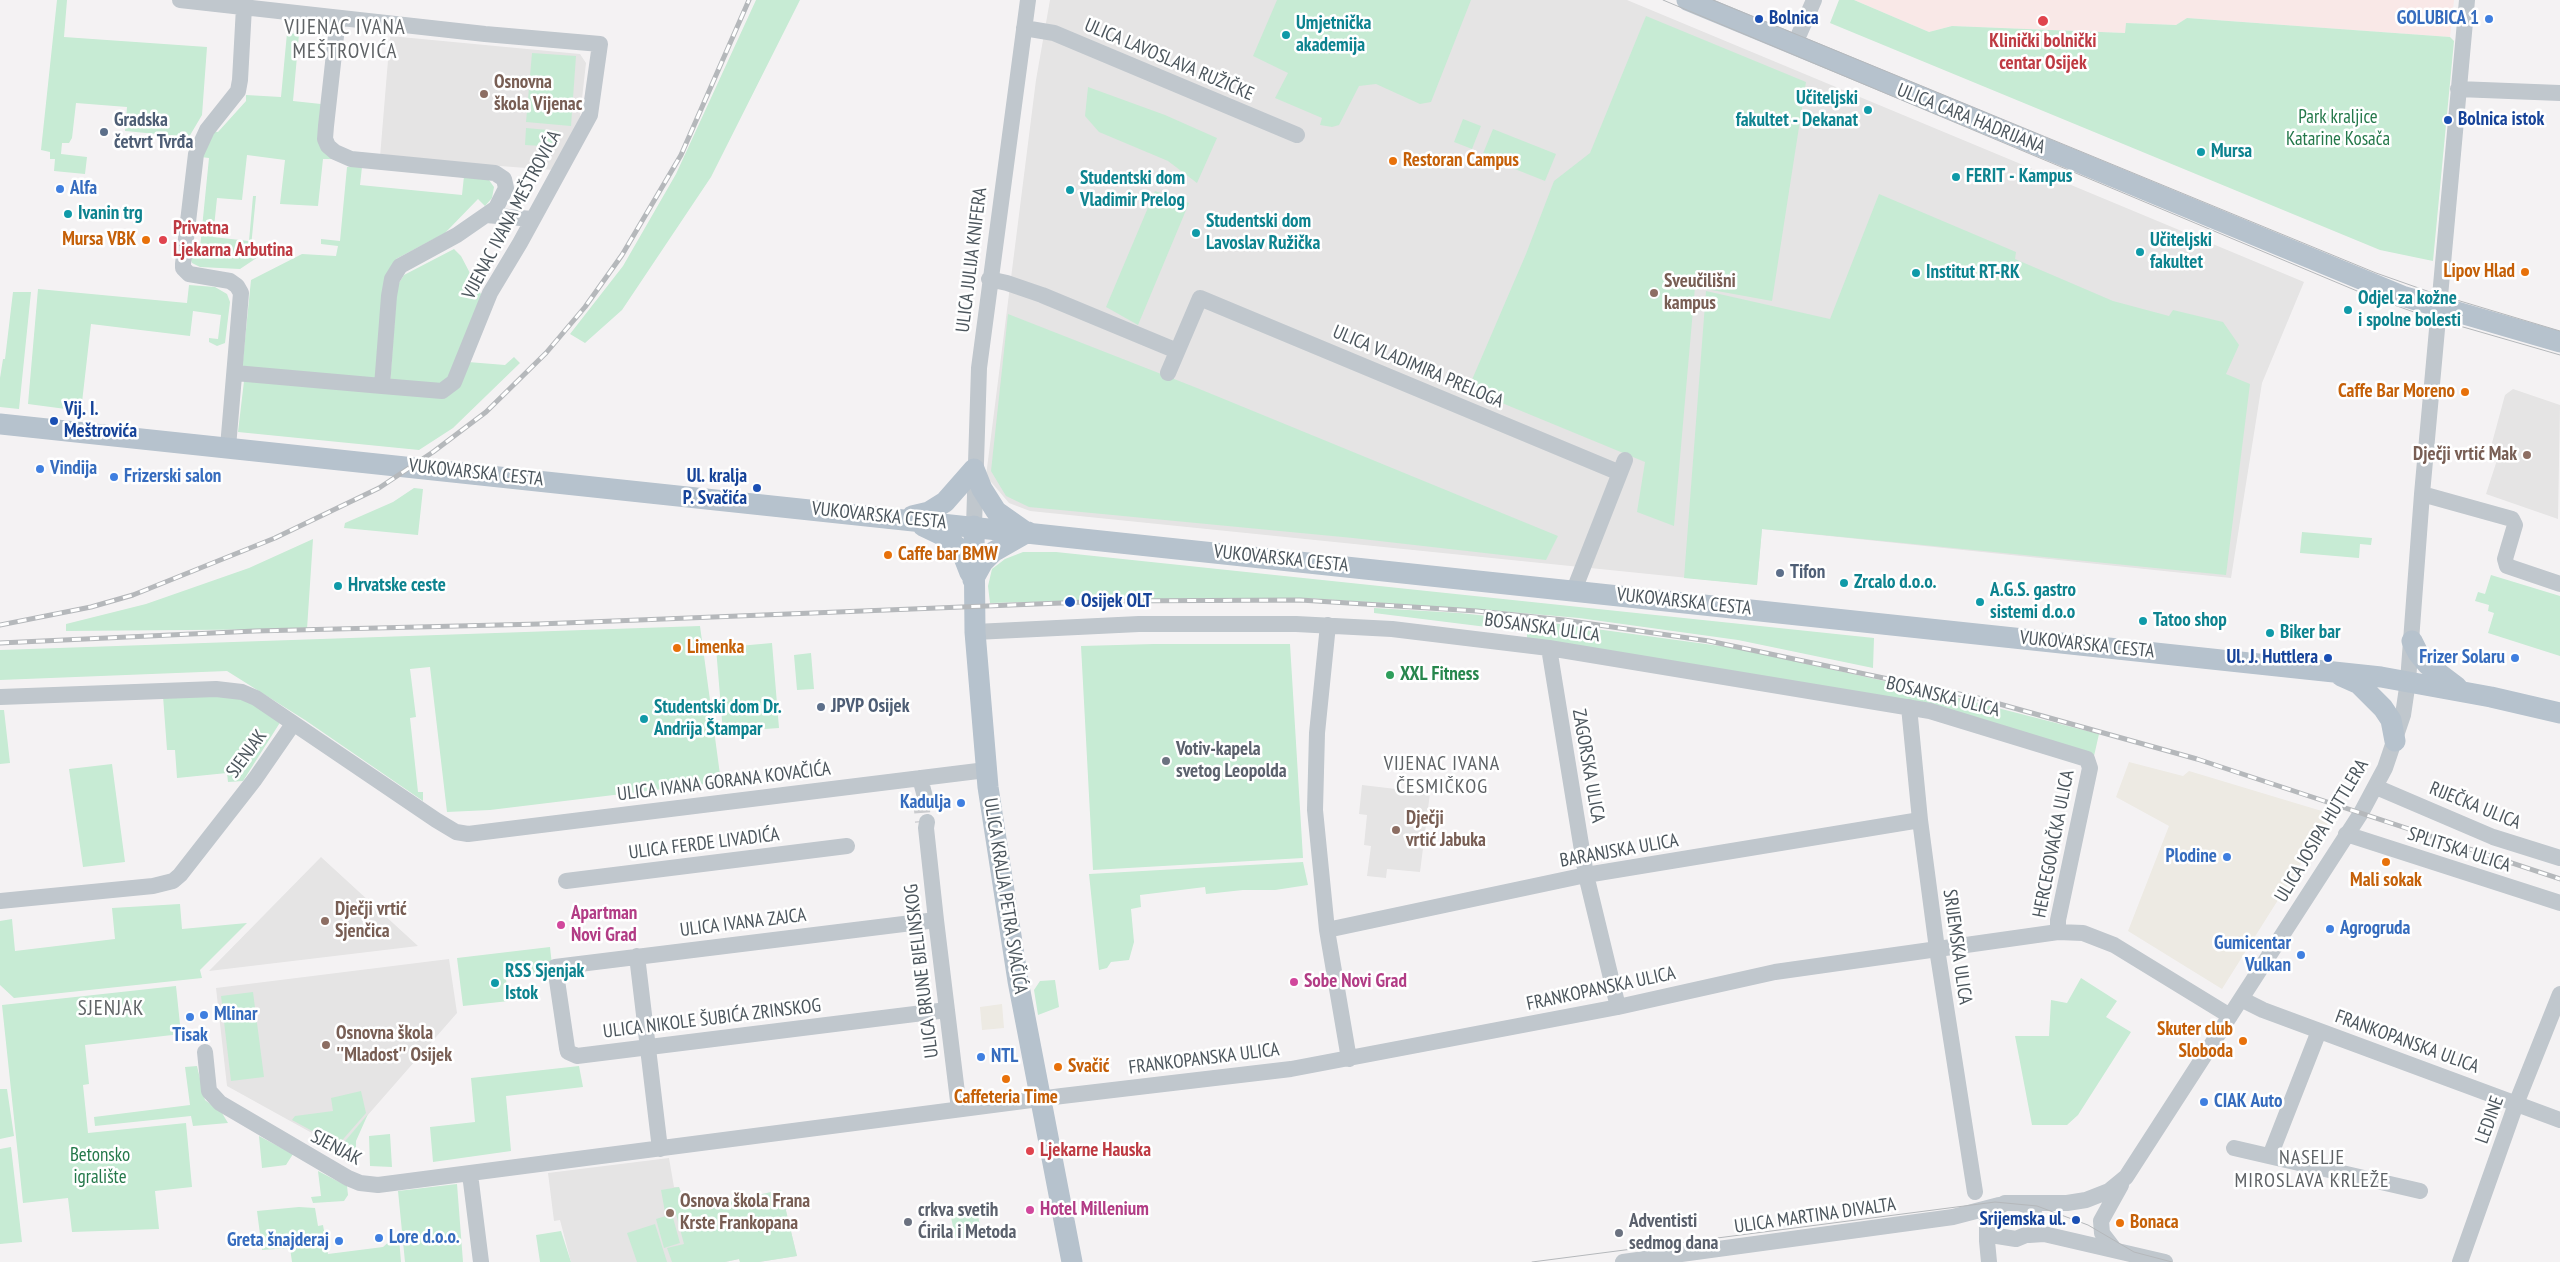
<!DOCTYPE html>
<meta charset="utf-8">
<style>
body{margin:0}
canvas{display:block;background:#f4f2f3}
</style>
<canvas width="2560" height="1262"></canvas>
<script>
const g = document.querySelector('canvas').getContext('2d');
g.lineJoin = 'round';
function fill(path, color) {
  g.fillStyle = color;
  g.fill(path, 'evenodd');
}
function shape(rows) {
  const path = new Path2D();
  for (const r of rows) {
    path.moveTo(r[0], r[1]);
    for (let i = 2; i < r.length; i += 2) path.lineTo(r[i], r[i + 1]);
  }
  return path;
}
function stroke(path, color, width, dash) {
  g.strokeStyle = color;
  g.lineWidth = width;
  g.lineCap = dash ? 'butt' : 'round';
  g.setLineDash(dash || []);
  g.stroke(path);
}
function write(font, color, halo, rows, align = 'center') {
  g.font = font + ' "PT Sans Narrow",sans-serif';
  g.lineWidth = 5;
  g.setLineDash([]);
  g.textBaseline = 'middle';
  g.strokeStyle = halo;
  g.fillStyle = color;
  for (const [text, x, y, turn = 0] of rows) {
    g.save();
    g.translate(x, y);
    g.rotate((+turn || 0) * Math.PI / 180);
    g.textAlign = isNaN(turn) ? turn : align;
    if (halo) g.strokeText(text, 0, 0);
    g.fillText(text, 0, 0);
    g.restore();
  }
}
fill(shape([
 [2129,762,2183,776,2189,771,2335,815,2317,838,2222,989,2128,931,2169,826,2116,797],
 [1002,1004,1004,1028,982,1030,980,1007]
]), '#edeae3');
fill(shape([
 [1050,0,1627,0,2304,282,2262,383,2231,578,1762,529,1757,585,1030,511,1009,503,986,476,1036,80],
 [390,36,580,54,586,63,579,125,553,170,380,157],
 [2513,389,2560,405,2558,519,2486,494,2498,457,2489,454,2505,395],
 [1362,785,1430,793,1420,872,1387,869,1386,878,1367,876,1371,846,1364,845,1367,815,1359,814],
 [321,857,418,946,209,971],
 [449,959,457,1013,339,1148,227,1086,216,988],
 [669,1158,674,1187,679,1187,684,1199,703,1195,706,1206,781,1190,797,1256,759,1262,740,1262,739,1259,725,1262,571,1262,560,1220,554,1221,548,1173]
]), '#e5e4e4');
fill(shape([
 [1854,0,2454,0,2450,37,2187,18,2176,25,2126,23,2125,33,1952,26,1929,32]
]), '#f9e8e7');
fill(shape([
 [57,0,67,0,64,37,207,47,202,115,189,137,125,131,127,107,76,103,72,138,69,143,62,143,61,154,87,157,85,174,54,171,55,159,50,159,50,152,41,150],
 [756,0,800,0,711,177,622,310,585,343,570,334,623,266,676,174],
 [1277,0,1471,0,1431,102,1420,104,1376,84,1359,86,1339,125,1332,127,1320,125,1322,118,1275,98,1288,73,1253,56],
 [1839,0,1854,0,1929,32,1952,26,2125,33,2126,23,2176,25,2187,18,2450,37,2454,41,2433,261,2380,250,1830,23],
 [1646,16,1806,82,1772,301,1695,287,1674,526,1637,512,1645,462,1468,389,1526,254,1554,181,1590,153],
 [287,33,299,34,293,101,321,104,333,159,323,159,318,206,280,204,285,160,247,155,242,200,217,198,213,237,249,241,253,196,256,196,250,257,258,257,240,269,200,267,192,263,190,258,199,258,209,158,201,157,212,131,218,132,246,101,246,95,281,97],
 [532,53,576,56,571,126,526,122],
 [1088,87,1165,115,1217,138,1197,183,1168,161,1099,132,1085,116],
 [1463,119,1481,126,1472,149,1454,142],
 [526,128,559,131,558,147,525,145],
 [1493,129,1556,154,1545,181,1482,156],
 [347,167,362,167,360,185,462,195,464,176,489,180,494,187,492,198,485,206,478,199,445,233,396,259,379,383,242,369,251,280,302,254,336,256,338,246,321,244,321,239,340,241],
 [1155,191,1189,203,1138,325,1106,307],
 [1879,194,2016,252,2015,259,2113,301,2169,316,2173,310,2223,322,2239,345,2226,374,2250,384,2226,575,1762,529,1757,585,1684,578,1706,291,1830,319],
 [454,249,461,256,484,300,444,387,390,383,397,286,404,275],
 [189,285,215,287,227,294,230,302,225,343,217,346,209,342,209,338,218,339,221,315,193,311,190,336,91,324,81,411,28,404,38,289,187,303],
 [13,292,31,292,19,409,0,407,0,378,3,359,5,359],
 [1008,314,1197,388,1558,536,1546,560,1353,538,1029,507,1006,496,991,471],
 [514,357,520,363,453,428,419,450,238,432,244,381,442,397,468,362,505,365],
 [414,488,423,489,418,535,344,528,345,523,393,502],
 [2302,532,2372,538,2371,545,2360,544,2359,558,2300,553],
 [313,539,307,629,66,631,66,624,146,604,249,568],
 [1023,552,1056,552,1874,638,1873,668,1738,640,1579,618,1476,609,1307,598,1149,599,990,603,988,586,992,569,1005,559],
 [2491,575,2560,596,2560,656,2488,633,2494,613,2488,611,2489,605,2475,601,2478,592,2485,594],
 [1374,608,1460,613,1552,623,1735,648,1943,694,2099,734,2094,756,1940,709,1527,641,1527,632,1374,613],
 [700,626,721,782,490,810,447,812,430,667,410,669,416,717,410,718,418,792,423,792,423,801,305,720,227,671,0,680,0,650],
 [772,643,779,728,723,732,716,648],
 [1154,644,1290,644,1303,858,1093,870,1081,646],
 [811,653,814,689,797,690,794,655],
 [163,696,247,697,281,721,243,781,228,782,227,773,177,778,175,750,167,750],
 [0,710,4,710,10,763,0,764],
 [112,764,125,862,83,867,69,769],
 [1303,862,1308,885,1275,890,1243,890,1206,894,1205,887,1140,895,1141,907,1131,909,1134,942,1129,960,1111,962,1107,968,1099,970,1089,874],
 [180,904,182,929,247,923,200,970,202,978,14,998,0,985,0,921,12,919,15,951,115,939,112,908],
 [550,947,553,974,506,979,509,1001,463,1006,457,958],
 [2081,978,2117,1001,2106,1017,2131,1032,2078,1115,2067,1125,2032,1125,2015,1036,2049,1036,2051,1000,2067,1003],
 [1055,980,1059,1007,1038,1015,1034,990,1040,981],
 [176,986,181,1034,85,1045,89,1084,83,1085,88,1133,186,1123,192,1187,155,1191,159,1229,72,1232,68,1198,23,1203,2,1005],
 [253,992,264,1077,231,1081,221,996],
 [197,1066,205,1100,222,1113,228,1123,193,1126,191,1116,95,1126,94,1117,190,1105,185,1067],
 [579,1066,583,1087,506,1096,511,1151,433,1162,430,1127,475,1122,471,1078],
 [0,1089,7,1089,14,1136,0,1139],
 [361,1091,366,1113,338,1145,292,1120,295,1116,333,1111,331,1098],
 [368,1114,356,1141,356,1159,339,1148],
 [390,1134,392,1167,370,1166,369,1136],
 [259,1136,293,1154,286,1165,262,1168],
 [11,1147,22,1242,0,1244,0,1149],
 [318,1171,347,1186,348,1195,344,1201,313,1203,311,1197,321,1196],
 [457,1184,463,1262,405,1262,398,1191],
 [679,1187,683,1199,703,1195,706,1206,781,1190,797,1256,759,1262,740,1262,739,1259,725,1262,672,1262,667,1248,684,1244,675,1210,665,1212,661,1190],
 [299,1207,315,1208,318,1226,323,1225,328,1254,383,1247,392,1239,399,1238,401,1262,292,1262,290,1248,262,1250,257,1211],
 [976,1207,982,1234,956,1240,950,1213],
 [2013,1213,2024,1216,2024,1223,2014,1227,2004,1225,2002,1219],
 [672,1214,680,1243,664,1248,656,1219],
 [655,1224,667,1262,637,1262,627,1233],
 [561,1231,571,1262,540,1262,536,1235]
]), '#c7ebd4');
stroke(shape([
 [921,797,923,822]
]), '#cacbce', 16, [16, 8]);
stroke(shape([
 [180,0,485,34,600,44,590,115,520,243,490,293,454,382,442,391,382,386],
 [1024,28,1054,33,1297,135],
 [1794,46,1814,0],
 [2458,89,2560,93],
 [486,215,532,219],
 [989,279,1007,283,1042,295,1177,351],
 [235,373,382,386,389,296,392,279,400,266,457,235,496,208,506,188,504,179,495,173,351,159,335,152,328,146,325,139,326,126,338,18],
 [1168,373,1200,298,1620,473],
 [228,447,241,293,237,286,230,281,189,274,183,268,183,264,196,154,207,130,238,91,240,80,244,7],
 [2422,494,2512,519,2515,525,2505,559,2507,566,2560,584],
 [974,526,979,368,1028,0],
 [1574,590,1625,460],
 [1328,625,1317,733,1315,810,1327,930,1349,1059],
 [975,632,1139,624,1296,624,1392,629,1549,648,1930,711,2087,759,2090,768,2058,920,2058,932],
 [1549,648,1586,875,1618,1007],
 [0,697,216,689,242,692,256,698,436,820,456,832,468,834,986,770],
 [1909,707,1920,820,1937,949,1975,1192],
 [920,778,925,797],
 [2376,787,2493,837,2560,858],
 [927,822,926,828,936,920,959,1109],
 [2346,834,2560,903],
 [566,881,847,846],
 [0,901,153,886,173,881,180,875,255,779,293,724],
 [936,920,555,967,567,1048,568,1052,577,1056,947,1010],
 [1327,930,1586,875,1920,820],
 [637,956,660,1149],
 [2241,999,2263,1010,2560,1120],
 [205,1052,209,1091,220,1103,348,1178,360,1183,378,1185,1062,1096,1291,1069,1618,1007,1775,972,2058,932,2083,933,2114,945,2230,1016],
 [2234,1148,2420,1191],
 [2270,1156,2319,1031],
 [470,1174,481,1262],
 [2019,1203,2067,1203,2086,1200,2109,1191,2126,1177,2361,813,2385,768,2403,715,2408,681,2422,494,2467,0],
 [1987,1225,1997,1236,2016,1239,2033,1232,2036,1226,2036,1218,2031,1207,2019,1203,2005,1203,1991,1211,1987,1220,1987,1241,1989,1262],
 [2029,1235,2044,1234,2165,1262],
 [2115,1250,2102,1233,2101,1221,2121,1185],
 [1623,1262,1953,1217,1999,1205],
 [2460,1262,2516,1104,2560,994]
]), '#c0c7cd', 16);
stroke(shape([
 [1687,0,2402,296,2560,342],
 [0,424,2381,677,2491,697,2560,713],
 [974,469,982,489,996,511,1023,530],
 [912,516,929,512,945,502,974,469],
 [923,526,946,537,956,546,963,555,970,573],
 [974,526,975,632,988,787,1018,981,1072,1262],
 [973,580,983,562,993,552,1028,532],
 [2412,641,2418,653,2428,665,2457,687],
 [2341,676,2359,684,2383,708,2391,720,2395,741]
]), '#b6c2cd', 21);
stroke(shape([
 [1663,0,2369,296,2425,316,2560,355],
 [1713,0,2376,273,2430,292,2560,331],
 [1532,1262,1995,1202,2037,1206,2088,1225,2134,1252,2172,1262]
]), '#b5b8bb', 1);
const rail = shape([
 [0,625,91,607,133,595,275,538,379,488,433,452,486,412,546,353,585,307,622,255,681,155,749,0],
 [0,643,255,631,539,624,1111,601,1300,600,1477,611,1564,620,1709,641,1978,698,2197,759,2560,879]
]);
stroke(rail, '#b5b8bb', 5);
stroke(rail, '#fff', 3, [9]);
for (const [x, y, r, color] of [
 [1759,19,5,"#1a4fb4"],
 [2489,19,5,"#3f7fe0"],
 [2043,21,6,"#e0444e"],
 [1286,35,5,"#0f9aa8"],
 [484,94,5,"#8d6e63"],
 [1868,110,5,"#0f9aa8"],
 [2448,120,5,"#1a4fb4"],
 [104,132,5,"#5c6f8a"],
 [2201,152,5,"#0f9aa8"],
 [1393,161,5,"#e8710a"],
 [1956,177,5,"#0f9aa8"],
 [60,189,5,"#3f7fe0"],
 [1070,190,5,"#0f9aa8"],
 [68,214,5,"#0f9aa8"],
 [1196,233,5,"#0f9aa8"],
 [146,240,5,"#e8710a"],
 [163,240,5,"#e0444e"],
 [2140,252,5,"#0f9aa8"],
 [2525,272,5,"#e8710a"],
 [1916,273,5,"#0f9aa8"],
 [1654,293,5,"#8d6e63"],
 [2348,310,5,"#0f9aa8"],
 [2465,392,5,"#e8710a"],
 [54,421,5,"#1a4fb4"],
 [2527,455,5,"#8d6e63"],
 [40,469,5,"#3f7fe0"],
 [114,477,5,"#3f7fe0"],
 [757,488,5,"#1a4fb4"],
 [888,555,5,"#e8710a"],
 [1780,573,5,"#5c6f8a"],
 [1844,583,5,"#0f9aa8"],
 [338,586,5,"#0f9aa8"],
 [1070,602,6,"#1a4fb4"],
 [1980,602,5,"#0f9aa8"],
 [2143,621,5,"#0f9aa8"],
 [2270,633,5,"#0f9aa8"],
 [677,648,5,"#e8710a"],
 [2328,658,5,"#1a4fb4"],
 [2515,658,5,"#3f7fe0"],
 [1390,675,5,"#2e9e5b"],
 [821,707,5,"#5c6f8a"],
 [644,719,5,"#0f9aa8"],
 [1166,761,5,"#6b7280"],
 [961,803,5,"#3f7fe0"],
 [1396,830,5,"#8d6e63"],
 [2227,857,5,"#3f7fe0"],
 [2386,862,5,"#e8710a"],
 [325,921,5,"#8d6e63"],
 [561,925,5,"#d1479c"],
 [2330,929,5,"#3f7fe0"],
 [2301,955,5,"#3f7fe0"],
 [1294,982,5,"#d1479c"],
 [495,983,5,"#0f9aa8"],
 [204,1015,5,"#3f7fe0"],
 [190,1017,5,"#3f7fe0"],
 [2243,1041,5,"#e8710a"],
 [326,1045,5,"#8d6e63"],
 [981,1057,5,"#3f7fe0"],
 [1058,1067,5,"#e8710a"],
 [1006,1079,5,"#e8710a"],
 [2204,1102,5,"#3f7fe0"],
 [1030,1151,5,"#e0444e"],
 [1030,1210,5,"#d1479c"],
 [670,1213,5,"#8d6e63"],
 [2076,1220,5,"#1a4fb4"],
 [908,1222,5,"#6b7280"],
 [2120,1223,5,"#e8710a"],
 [1619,1233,5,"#6b7280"],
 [379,1238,5,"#3f7fe0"],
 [339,1241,5,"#3f7fe0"]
]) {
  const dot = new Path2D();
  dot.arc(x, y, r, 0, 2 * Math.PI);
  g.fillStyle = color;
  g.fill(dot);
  stroke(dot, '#fff', 2);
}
write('bold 19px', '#164399', '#fff', [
 ["Bolnica",1769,19],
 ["Bolnica istok",2458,120],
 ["Vij. I.",64,410],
 ["Meštrovića",64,432],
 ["Ul. kralja",747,477,"right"],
 ["P. Svačića",747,499,"right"],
 ["Osijek OLT",1081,602],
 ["Ul. J. Huttlera",2318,658,"right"],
 ["Srijemska ul.",2066,1220,"right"]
], 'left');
write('bold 19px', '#366cbe', '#fff', [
 ["GOLUBICA 1",2479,19,"right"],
 ["Alfa",70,189],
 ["Vindija",50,469],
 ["Frizerski salon",124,477],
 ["Frizer Solaru",2505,658,"right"],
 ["Kadulja",951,803,"right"],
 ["Plodine",2217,857,"right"],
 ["Agrogruda",2340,929],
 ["Gumicentar",2291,944,"right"],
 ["Vulkan",2291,966,"right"],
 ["Mlinar",214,1015],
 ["Tisak",190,1036,"center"],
 ["NTL",991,1057],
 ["CIAK Auto",2214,1102],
 ["Lore d.o.o.",389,1238],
 ["Greta šnajderaj",329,1241,"right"]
], 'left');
write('bold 19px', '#0d838f', '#fff', [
 ["Umjetnička",1296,24],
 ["akademija",1296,46],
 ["Učiteljski",1858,99,"right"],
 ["fakultet - Dekanat",1858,121,"right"],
 ["Mursa",2211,152],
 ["FERIT - Kampus",1966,177],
 ["Studentski dom",1080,179],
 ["Vladimir Prelog",1080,201],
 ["Ivanin trg",78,214],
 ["Studentski dom",1206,222],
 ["Lavoslav Ružička",1206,244],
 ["Učiteljski",2150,241],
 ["fakultet",2150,263],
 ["Institut RT-RK",1926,273],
 ["Odjel za kožne",2358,299],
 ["i spolne bolesti",2358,321],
 ["Zrcalo d.o.o.",1854,583],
 ["Hrvatske ceste",348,586],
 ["A.G.S. gastro",1990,591],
 ["sistemi d.o.o",1990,613],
 ["Tatoo shop",2153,621],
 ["Biker bar",2280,633],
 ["Studentski dom Dr.",654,708],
 ["Andrija Štampar",654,730],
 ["RSS Sjenjak",505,972],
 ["Istok",505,994]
], 'left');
write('bold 19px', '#be3a42', '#fff', [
 ["Klinički bolnički",2043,42,"center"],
 ["centar Osijek",2043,64,"center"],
 ["Privatna",173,229],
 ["Ljekarna Arbutina",173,251],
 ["Ljekarne Hauska",1040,1151]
], 'left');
write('19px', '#4c565d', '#fff', [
 ["ULICA LAVOSLAVA RUŽIČKE",1169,60,23],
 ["ULICA CARA HADRIJANA",1971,119,22],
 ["VIJENAC IVANA MEŠTROVIĆA",512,215,-62],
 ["ULICA JULIJA KNIFERA",972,260,-83],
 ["ULICA VLADIMIRA PRELOGA",1418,367,23],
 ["VUKOVARSKA CESTA",476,473,6],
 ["VUKOVARSKA CESTA",879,516,6],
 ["VUKOVARSKA CESTA",1281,559,6],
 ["VUKOVARSKA CESTA",1684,602,6],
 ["BOSANSKA ULICA",1542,628,8],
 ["VUKOVARSKA CESTA",2087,645,6],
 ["BOSANSKA ULICA",1943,697,14],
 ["SJENJAK",247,754,-54],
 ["ZAGORSKA ULICA",1588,766,80],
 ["ULICA IVANA GORANA KOVAČIĆA",724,782,-7],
 ["RIJEČKA ULICA",2475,806,22],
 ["ULICA JOSIPA HUTTLERA",2322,831,-59],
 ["ULICA FERDE LIVADIĆA",704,844,-7],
 ["HERCEGOVAČKA ULICA",2054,844,-79],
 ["SPLITSKA ULICA",2459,850,18],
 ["BARANJSKA ULICA",1619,851,-10],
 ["ULICA KRALJA PETRA SVAČIĆA",1005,896,81],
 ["ULICA IVANA ZAJCA",743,923,-7],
 ["SRIJEMSKA ULICA",1957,947,82],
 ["ULICA BRUNE BJELINSKOG",922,971,-97],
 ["FRANKOPANSKA ULICA",1601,989,-12],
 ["ULICA NIKOLE ŠUBIĆA ZRINSKOG",712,1019,-7],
 ["FRANKOPANSKA ULICA",2407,1042,20],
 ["FRANKOPANSKA ULICA",1204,1059,-7],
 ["LEDINE",2490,1120,-70],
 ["SJENJAK",336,1148,28],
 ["ULICA MARTINA DIVALTA",1815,1216,-8]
]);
write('bold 19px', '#785e54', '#fff', [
 ["Osnovna",494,83],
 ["škola Vijenac",494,105],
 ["Sveučilišni",1664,282],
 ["kampus",1664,304],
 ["Dječji vrtić Mak",2517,455,"right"],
 ["Dječji",1406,819],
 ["vrtić Jabuka",1406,841],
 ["Dječji vrtić",335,910],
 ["Sjenčica",335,932],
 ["Osnovna škola",336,1034],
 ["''Mladost'' Osijek",336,1056],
 ["Osnova škola Frana",680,1202],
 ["Krste Frankopana",680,1224]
], 'left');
write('19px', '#24784a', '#fff', [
 ["Park kraljice",2338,118],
 ["Katarine Kosača",2338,140],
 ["Betonsko",100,1156],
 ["igralište",100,1178]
]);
write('bold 19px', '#4e5e75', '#fff', [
 ["Gradska",114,121],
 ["četvrt Tvrđa",114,143],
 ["Tifon",1790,573],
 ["JPVP Osijek",831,707]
], 'left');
write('bold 19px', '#c56008', '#fff', [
 ["Restoran Campus",1403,161],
 ["Mursa VBK",136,240,"right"],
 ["Lipov Hlad",2515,272,"right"],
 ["Caffe Bar Moreno",2455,392,"right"],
 ["Caffe bar BMW",898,555],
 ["Limenka",687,648],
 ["Mali sokak",2386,881,"center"],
 ["Skuter club",2233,1030,"right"],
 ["Sloboda",2233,1052,"right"],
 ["Svačić",1068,1067],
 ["Caffeteria Time",1006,1098,"center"],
 ["Bonaca",2130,1223]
], 'left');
write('bold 19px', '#27864d', '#fff', [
 ["XXL Fitness",1400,675]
], 'left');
write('bold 19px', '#5b616d', '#fff', [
 ["Votiv-kapela",1176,750],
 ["svetog Leopolda",1176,772],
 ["crkva svetih",918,1211],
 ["Ćirila i Metoda",918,1233],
 ["Adventisti",1629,1222],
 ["sedmog dana",1629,1244]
], 'left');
write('bold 19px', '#b23c85', '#fff', [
 ["Apartman",571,914],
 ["Novi Grad",571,936],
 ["Sobe Novi Grad",1304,982],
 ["Hotel Millenium",1040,1210]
], 'left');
g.letterSpacing = '1px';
write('20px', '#5f6366', '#fff', [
 ["VIJENAC IVANA",1442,764],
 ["ČESMIČKOG",1442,787],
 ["NASELJE",2312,1158],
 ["MIROSLAVA KRLEŽE",2312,1181]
]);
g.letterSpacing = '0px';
g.letterSpacing = '1px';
write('21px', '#5f6366', '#fff', [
 ["VIJENAC IVANA",345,28],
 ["MEŠTROVIĆA",345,52],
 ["SJENJAK",111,1009]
]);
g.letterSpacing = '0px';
</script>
